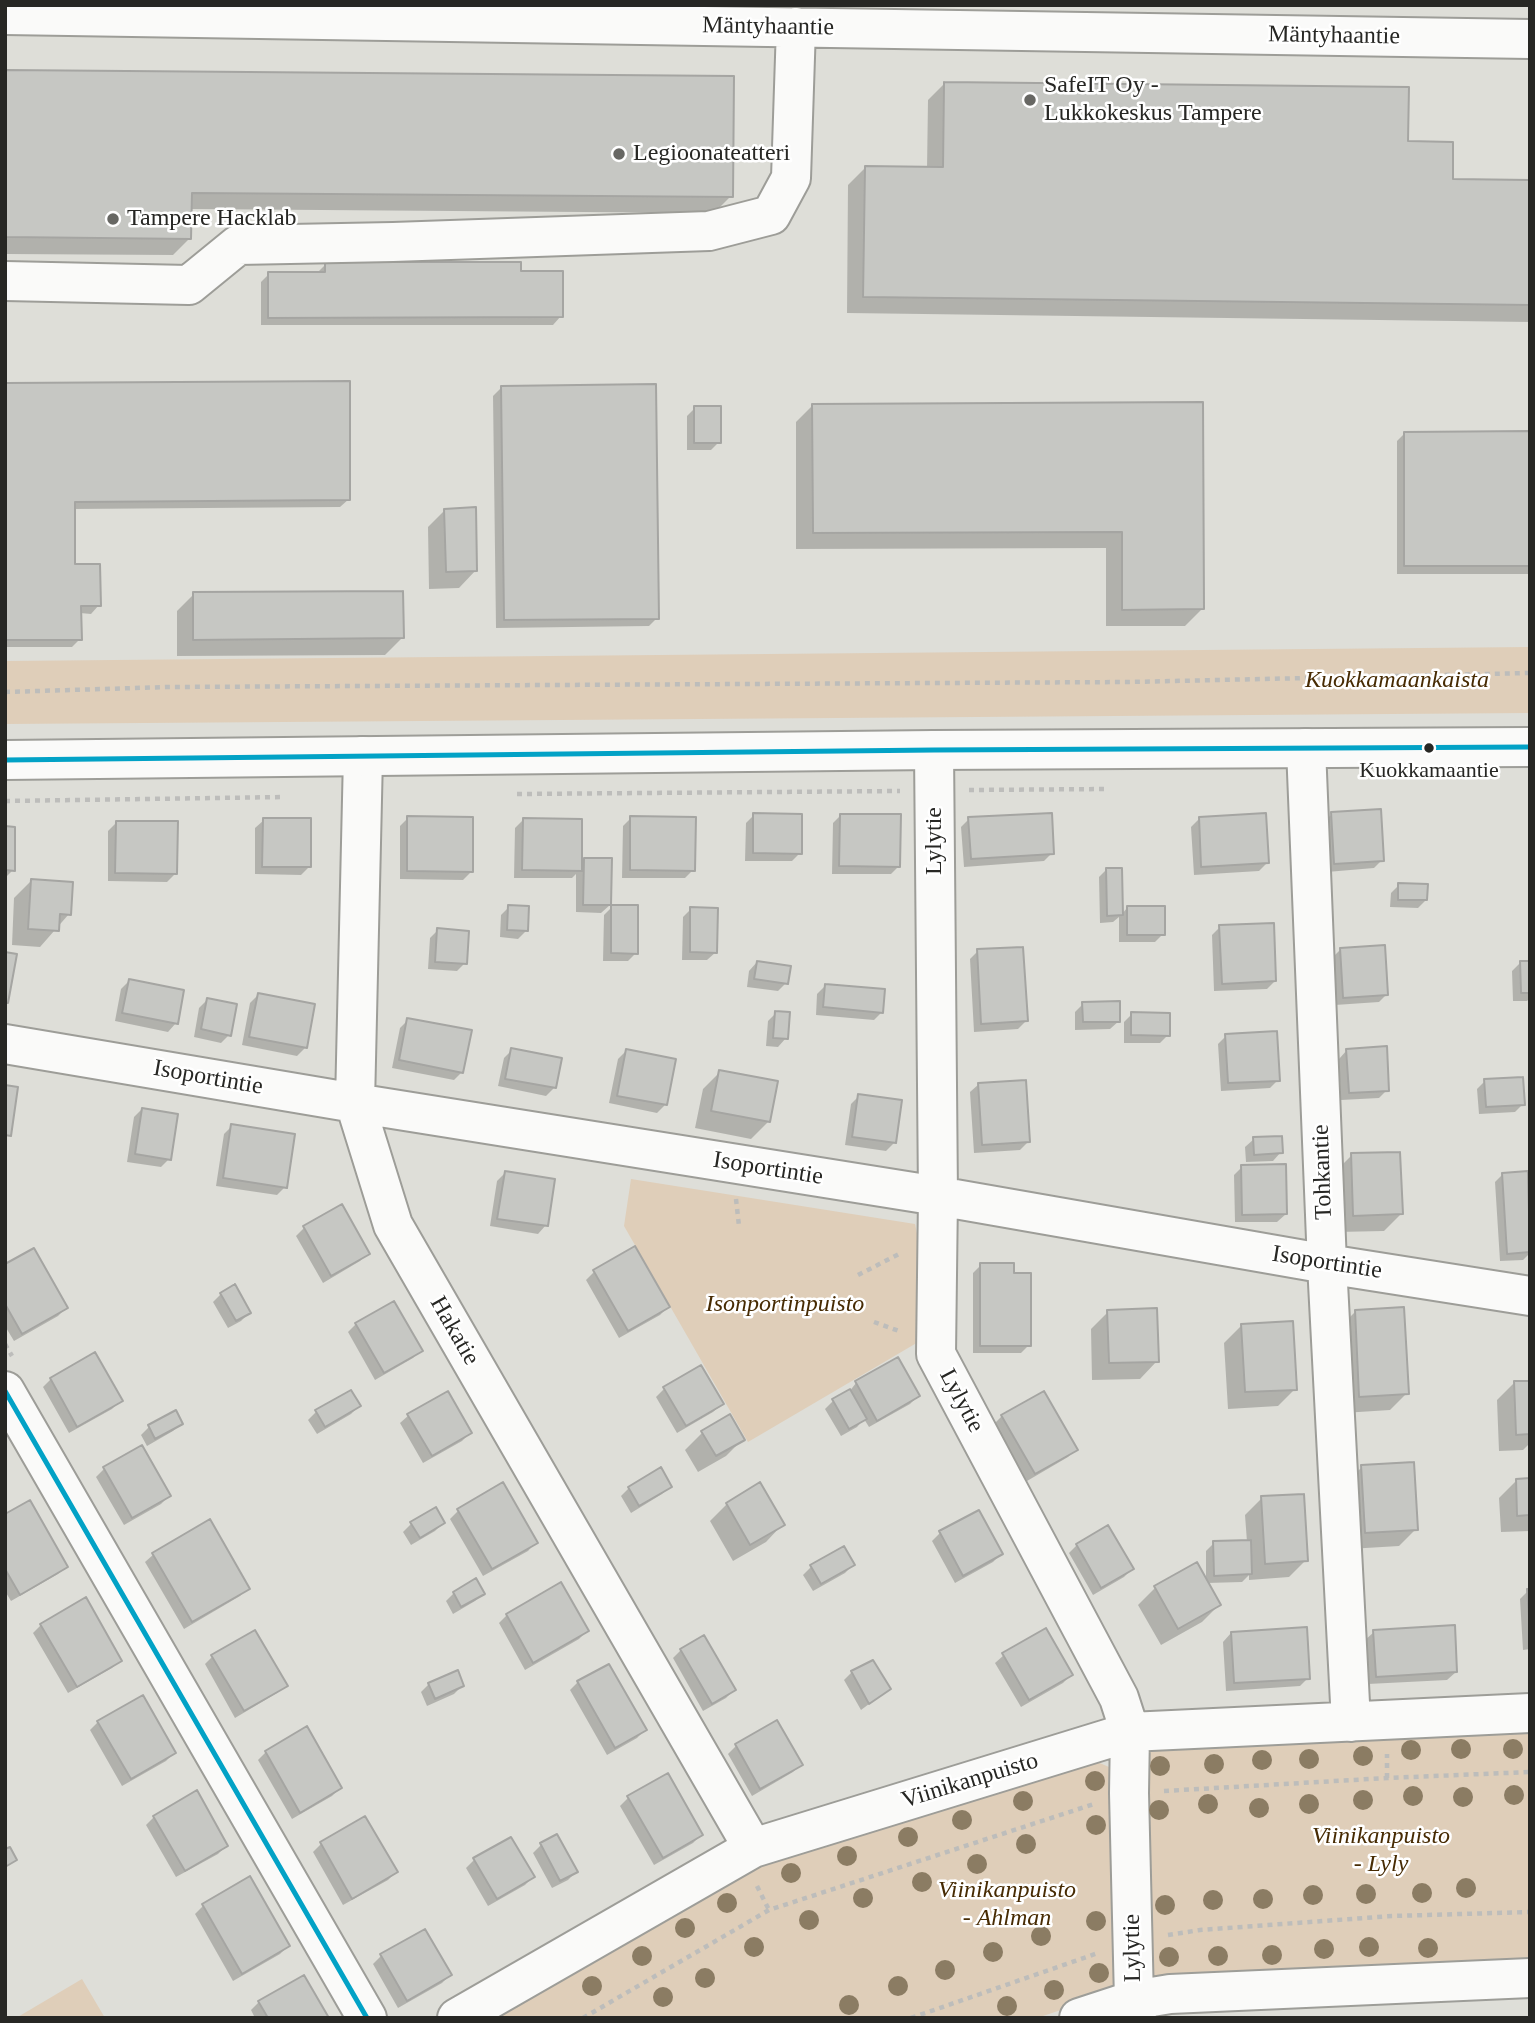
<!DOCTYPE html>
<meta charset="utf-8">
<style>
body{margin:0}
#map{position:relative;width:1535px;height:2023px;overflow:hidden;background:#deded8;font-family:"Times New Roman",serif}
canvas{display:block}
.frame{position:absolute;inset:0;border:7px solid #272724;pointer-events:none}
</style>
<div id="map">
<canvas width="1535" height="2023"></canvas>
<div class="frame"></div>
</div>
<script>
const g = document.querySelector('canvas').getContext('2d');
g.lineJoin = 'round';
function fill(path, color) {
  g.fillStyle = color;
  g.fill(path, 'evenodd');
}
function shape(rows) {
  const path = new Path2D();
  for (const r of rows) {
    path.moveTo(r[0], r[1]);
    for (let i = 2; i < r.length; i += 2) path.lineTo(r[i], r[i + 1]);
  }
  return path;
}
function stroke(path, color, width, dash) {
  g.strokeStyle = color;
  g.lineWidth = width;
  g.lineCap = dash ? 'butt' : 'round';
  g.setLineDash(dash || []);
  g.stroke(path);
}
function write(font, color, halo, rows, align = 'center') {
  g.font = font + ' "Times New Roman",serif';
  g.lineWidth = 5;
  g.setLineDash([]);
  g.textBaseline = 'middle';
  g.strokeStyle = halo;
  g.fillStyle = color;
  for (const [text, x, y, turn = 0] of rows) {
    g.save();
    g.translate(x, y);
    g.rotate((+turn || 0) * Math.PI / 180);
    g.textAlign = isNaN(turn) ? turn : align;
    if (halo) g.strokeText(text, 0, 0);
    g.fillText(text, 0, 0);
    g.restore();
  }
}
fill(shape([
 [1530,647,1530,713,5,724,5,661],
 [631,1179,915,1224,921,1252,920,1341,748,1442,624,1226],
 [1530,1726,1530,1961,1152,1981,1141,1749],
 [1095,1761,1109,1767,1119,1785,1124,1989,1037,2018,495,2018,759,1863],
 [82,1979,105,2018,16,2018]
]), '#dfceb9');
fill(shape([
 [5,72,731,196,714,213,190,209,190,238,173,255,5,254],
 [945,83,1406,143,1451,181,1530,182,1530,322,847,313,848,185,865,168,927,169,928,100],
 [326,264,520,273,561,316,553,325,261,325,261,282,269,274,318,272],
 [7,385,349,499,340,507,73,509,74,566,99,605,91,614,80,613,80,639,72,647,5,647],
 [501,388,657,618,649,626,496,628,493,396],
 [1202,404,1202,609,1185,626,1106,626,1106,548,796,549,796,422,813,405],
 [695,408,719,442,711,450,687,450,687,416],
 [1405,433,1530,433,1530,574,1397,574,1397,441],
 [445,510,476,570,459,588,429,589,428,527],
 [194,594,402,638,385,655,177,656,177,611],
 [1332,814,1382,860,1374,868,1327,872,1324,822],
 [754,815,800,853,792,861,745,861,746,823],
 [841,815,899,866,891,874,832,874,833,823],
 [408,818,471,872,463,880,400,879,400,826],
 [631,818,693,870,685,878,622,878,623,826],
 [969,819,1052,853,1044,861,964,867,961,827],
 [1199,819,1267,863,1259,871,1194,875,1191,827],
 [264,820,309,867,301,875,255,874,255,828],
 [523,820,580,865,585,860,610,905,601,913,576,912,576,874,572,878,514,878,515,828],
 [116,823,175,874,167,882,108,881,108,831],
 [5,828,13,870,5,878],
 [1107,869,1122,914,1127,908,1163,934,1155,942,1119,942,1119,917,1113,922,1100,923,1099,877],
 [31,881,69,914,40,947,12,945,14,898],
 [1399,885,1426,900,1418,908,1390,907,1391,893],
 [509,907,526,931,518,939,500,937,501,915],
 [612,907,636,953,628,961,603,961,604,915],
 [691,909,716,952,707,960,682,960,683,917],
 [1220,927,1275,981,1267,989,1214,991,1212,935],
 [438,930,465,963,457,971,428,969,430,938],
 [1341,949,1387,994,1379,1002,1335,1005,1333,957],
 [978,951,1026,1021,1018,1029,974,1032,970,959],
 [757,962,786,983,778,991,747,987,749,971],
 [1521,962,1530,962,1530,998,1527,1001,1513,1001,1512,971],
 [129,981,176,1023,168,1032,115,1021,121,989],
 [825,986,882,1012,874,1020,816,1015,817,994],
 [258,995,305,1048,297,1056,242,1045,250,1003],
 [207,1000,229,1035,221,1043,194,1037,199,1008],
 [1083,1004,1119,1021,1110,1029,1075,1030,1075,1012],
 [776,1013,786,1038,778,1047,766,1046,768,1021],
 [1132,1014,1168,1035,1160,1043,1124,1043,1124,1022],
 [408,1020,462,1072,454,1080,392,1068,400,1028],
 [1226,1036,1278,1080,1270,1088,1221,1091,1218,1044],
 [512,1050,554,1088,546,1096,498,1086,504,1058],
 [1347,1050,1387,1090,1379,1098,1341,1100,1339,1059],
 [626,1051,665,1105,657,1113,609,1103,618,1059],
 [720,1072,768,1122,751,1139,695,1128,703,1089],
 [1485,1081,1523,1104,1515,1112,1479,1114,1477,1089],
 [979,1084,1028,1142,1020,1150,974,1153,970,1092],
 [859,1096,894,1143,886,1151,845,1145,851,1104],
 [142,1109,169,1159,161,1167,127,1162,134,1117],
 [232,1126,285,1187,277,1195,216,1186,224,1134],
 [1254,1139,1281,1152,1273,1161,1246,1162,1245,1147],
 [1352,1155,1401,1214,1384,1231,1337,1232,1335,1172],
 [1242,1167,1286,1214,1277,1222,1235,1222,1234,1175],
 [505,1173,546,1225,538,1234,490,1226,497,1181],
 [1526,1173,1530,1253,1523,1260,1500,1261,1495,1182,1503,1174],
 [341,1207,368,1253,360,1261,323,1283,296,1236,304,1228],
 [634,1249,668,1307,660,1315,619,1338,586,1280,594,1272],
 [981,1265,1012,1274,1029,1345,1021,1353,973,1353,973,1273],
 [5,1266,66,1308,58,1316,14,1341,5,1326],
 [221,1294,249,1313,241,1321,228,1328,213,1302],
 [1108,1312,1157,1361,1140,1379,1092,1380,1091,1329],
 [1355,1312,1407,1393,1390,1410,1343,1413,1338,1329],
 [356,1324,421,1350,413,1358,375,1380,348,1332],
 [1241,1326,1295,1389,1278,1406,1228,1409,1224,1343],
 [94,1354,120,1401,112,1409,69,1433,43,1387,51,1379],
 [897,1360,918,1396,910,1404,869,1427,864,1419,857,1427,841,1436,825,1409,833,1401,849,1392,856,1383],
 [1530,1382,1530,1443,1523,1450,1499,1451,1497,1400,1514,1383],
 [664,1389,722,1404,713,1412,677,1433,656,1397],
 [359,1406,351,1414,317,1434,308,1420,316,1412],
 [409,1415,470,1433,462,1441,423,1463,400,1423],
 [1002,1416,1076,1449,1068,1457,1027,1481,994,1424],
 [181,1423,173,1431,147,1446,141,1435,149,1427],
 [702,1433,743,1439,726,1456,698,1472,685,1450],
 [141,1447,169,1496,161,1504,124,1525,96,1477,104,1469],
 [1362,1467,1416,1529,1399,1546,1349,1549,1345,1484],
 [1530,1477,1530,1531,1501,1532,1499,1498,1516,1481,1526,1480],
 [670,1486,662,1494,631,1513,621,1496,629,1488],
 [1262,1498,1306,1560,1289,1577,1249,1580,1249,1575,1242,1582,1207,1583,1219,1605,1202,1622,1161,1645,1138,1605,1155,1588,1196,1564,1206,1583,1206,1551,1214,1543,1247,1542,1245,1515],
 [727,1504,782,1525,766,1542,733,1561,710,1521],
 [458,1511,536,1542,528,1551,483,1576,450,1519],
 [5,1517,66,1566,58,1574,11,1601,5,1591],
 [443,1523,435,1531,411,1545,403,1532,411,1524],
 [940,1533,1001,1554,993,1562,955,1583,932,1541],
 [1077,1545,1132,1569,1124,1577,1093,1595,1069,1553],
 [154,1554,248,1588,240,1596,184,1629,145,1562],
 [853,1565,845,1573,813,1591,803,1575,811,1567],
 [561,1584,587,1631,579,1639,525,1670,499,1623,507,1615],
 [1528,1591,1530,1649,1523,1650,1520,1599],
 [454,1593,483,1593,475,1601,453,1614,446,1601],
 [41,1625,120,1660,112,1668,68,1693,33,1633],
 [1374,1632,1456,1672,1447,1680,1368,1684,1365,1640],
 [1231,1633,1308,1678,1300,1686,1226,1691,1223,1642],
 [681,1650,734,1690,726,1698,703,1711,673,1658],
 [1004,1655,1071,1675,1063,1683,1021,1707,995,1663],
 [213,1656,285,1685,277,1693,235,1718,205,1664],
 [852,1672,889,1689,861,1710,844,1680],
 [578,1682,645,1730,637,1738,607,1755,570,1690],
 [429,1684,462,1686,454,1694,427,1706,421,1692],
 [98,1722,174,1753,166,1761,122,1786,90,1730],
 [777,1722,801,1764,793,1772,752,1796,728,1754,736,1746],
 [266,1752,340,1788,332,1796,292,1819,258,1760],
 [628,1798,701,1835,693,1843,654,1865,620,1806],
 [154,1817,226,1846,218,1854,176,1877,146,1825],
 [365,1819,396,1872,388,1880,343,1905,313,1852,321,1844],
 [541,1845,576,1872,568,1880,552,1888,533,1853],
 [474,1860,533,1877,525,1885,488,1906,466,1868],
 [250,1879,288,1946,280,1954,233,1981,195,1914,203,1906],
 [381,1956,450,1975,442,1983,398,2008,373,1964],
 [259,2002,327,2018,255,2018,251,2010]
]), '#0003');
const building = shape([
 [5,70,734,76,733,197,192,193,191,239,5,237,5,70],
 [944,82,1409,87,1408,141,1453,142,1453,179,1530,180,1530,305,863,297,865,166,943,167,944,82],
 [325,262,521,262,521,271,563,271,563,317,268,318,268,272,325,272,325,262],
 [350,381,350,500,75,502,75,564,100,564,101,606,81,606,82,640,5,640,6,383,350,381],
 [656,384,659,619,504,620,501,386,656,384],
 [1203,402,1204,609,1122,610,1122,532,813,533,812,404,1203,402],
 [694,406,721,406,721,443,694,443,694,406],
 [1530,431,1530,566,1404,566,1404,432,1530,431],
 [476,507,477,571,446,572,444,509,476,507],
 [403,591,404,638,193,640,193,592,403,591],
 [1381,809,1384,861,1334,864,1331,812,1381,809],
 [753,813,802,814,802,854,753,853,753,813],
 [1052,813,1054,854,971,859,968,817,1052,813],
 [1266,813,1269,863,1201,867,1199,817,1266,813],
 [840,814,901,814,900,867,839,866,840,814],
 [407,816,473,817,473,872,407,871,407,816],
 [630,816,696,817,695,871,630,870,630,816],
 [263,818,311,818,311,867,262,867,263,818],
 [523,818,582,819,582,871,522,870,523,818],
 [116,821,178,821,177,874,115,873,116,821],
 [5,826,15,827,15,871,5,870,5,826],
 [584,858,612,858,611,905,583,905,584,858],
 [1106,868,1122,868,1123,915,1107,916,1106,868],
 [31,879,73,882,71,915,60,914,59,931,28,929,31,879],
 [1398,883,1428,884,1427,900,1398,900,1398,883],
 [508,905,529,906,528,931,507,930,508,905],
 [611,905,638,905,638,954,611,953,611,905],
 [1127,906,1165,906,1165,935,1127,935,1127,906],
 [690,907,718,908,717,953,690,952,690,907],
 [1274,923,1276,981,1222,984,1219,925,1274,923],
 [437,928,469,931,467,964,435,962,437,928],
 [1385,945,1388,995,1343,998,1340,948,1385,945],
 [1023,947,1028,1021,981,1024,977,949,1023,947],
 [5,952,17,954,8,1003,5,1003,5,952],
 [757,961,791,966,788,984,754,979,757,961],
 [1520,961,1530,961,1530,993,1521,993,1520,961],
 [129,979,184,990,178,1024,122,1013,129,979],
 [825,984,885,989,883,1013,823,1007,825,984],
 [258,993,315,1004,307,1048,249,1037,258,993],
 [207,998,237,1004,231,1036,201,1029,207,998],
 [1120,1001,1120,1022,1083,1022,1082,1002,1120,1001],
 [775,1011,790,1012,788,1039,773,1038,775,1011],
 [1131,1012,1170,1013,1170,1036,1131,1035,1131,1012],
 [407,1018,472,1030,463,1073,399,1060,407,1018],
 [1277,1031,1280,1081,1228,1083,1225,1034,1277,1031],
 [1387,1046,1389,1091,1349,1093,1346,1049,1387,1046],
 [511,1048,562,1058,556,1088,505,1079,511,1048],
 [626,1049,676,1059,667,1105,617,1096,626,1049],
 [719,1070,778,1081,770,1122,711,1111,719,1070],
 [1523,1077,1525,1105,1486,1107,1484,1079,1523,1077],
 [1026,1080,1030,1142,982,1145,978,1083,1026,1080],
 [5,1085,18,1087,11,1136,5,1135,5,1085],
 [858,1094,902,1100,896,1143,852,1137,858,1094],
 [142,1108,178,1114,171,1160,135,1154,142,1108],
 [231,1124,295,1134,287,1188,223,1178,231,1124],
 [1282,1136,1283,1153,1254,1155,1253,1137,1282,1136],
 [1400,1152,1403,1214,1353,1216,1351,1153,1400,1152],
 [1286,1164,1287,1214,1242,1215,1241,1165,1286,1164],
 [505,1171,555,1179,548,1226,497,1219,505,1171],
 [1528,1171,1530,1252,1507,1254,1502,1173,1528,1171],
 [342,1204,370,1254,331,1276,303,1226,342,1204],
 [635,1246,670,1307,628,1331,593,1270,635,1246],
 [34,1248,68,1308,22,1334,5,1304,5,1264,34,1248],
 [980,1263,1014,1263,1014,1273,1031,1273,1031,1346,980,1346,980,1263],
 [235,1284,251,1313,236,1321,220,1293,235,1284],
 [394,1301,423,1351,384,1373,355,1323,394,1301],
 [1404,1307,1409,1394,1359,1397,1355,1310,1404,1307],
 [1157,1308,1159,1362,1109,1363,1107,1310,1157,1308],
 [1293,1321,1297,1390,1245,1392,1241,1324,1293,1321],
 [95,1352,123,1401,77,1427,50,1378,95,1352],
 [898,1357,920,1396,877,1421,855,1381,898,1357],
 [701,1365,724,1404,686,1426,663,1387,701,1365],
 [1514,1381,1530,1381,1530,1434,1516,1435,1514,1381],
 [850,1389,867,1419,849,1429,832,1399,850,1389],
 [351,1390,361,1406,325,1427,315,1410,351,1390],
 [448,1391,472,1433,432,1456,407,1414,448,1391],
 [1044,1391,1078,1450,1035,1474,1001,1415,1044,1391],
 [176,1410,183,1424,155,1439,148,1425,176,1410],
 [730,1414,745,1440,716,1456,701,1431,730,1414],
 [142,1445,171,1496,132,1518,103,1467,142,1445],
 [1414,1462,1418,1530,1365,1533,1361,1465,1414,1462],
 [661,1467,672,1487,639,1506,628,1487,661,1467],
 [1530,1474,1530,1515,1517,1516,1516,1479,1530,1478,1530,1474],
 [503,1482,538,1543,492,1569,457,1509,503,1482],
 [760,1482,785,1525,750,1545,726,1503,760,1482],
 [1304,1494,1308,1561,1265,1564,1261,1496,1304,1494],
 [30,1500,68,1567,20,1595,5,1569,5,1514,30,1500],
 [436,1507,445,1523,420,1538,410,1522,436,1507],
 [979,1510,1003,1554,963,1576,939,1531,979,1510],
 [210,1519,250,1589,192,1622,152,1553,210,1519],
 [1108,1525,1134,1569,1101,1588,1076,1544,1108,1525],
 [1251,1540,1252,1574,1214,1576,1213,1541,1251,1540],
 [844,1546,855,1565,821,1584,810,1565,844,1546],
 [1197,1562,1221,1605,1178,1629,1154,1586,1197,1562],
 [476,1578,485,1594,461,1607,453,1592,476,1578],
 [561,1582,589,1631,533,1663,506,1614,561,1582],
 [1527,1589,1530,1589,1530,1632,1527,1589],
 [86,1597,122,1661,77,1687,40,1624,86,1597],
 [1455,1625,1457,1672,1376,1677,1373,1630,1455,1625],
 [1307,1627,1310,1679,1234,1683,1231,1632,1307,1627],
 [1046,1628,1073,1675,1029,1700,1002,1653,1046,1628],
 [255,1630,288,1686,244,1711,211,1655,255,1630],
 [704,1635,736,1690,712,1704,680,1649,704,1635],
 [873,1660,891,1689,869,1704,851,1671,873,1660],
 [609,1664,647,1730,615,1748,577,1681,609,1664],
 [458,1670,464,1686,435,1699,428,1683,458,1670],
 [143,1695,176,1753,131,1779,97,1721,143,1695],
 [777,1720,803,1765,760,1789,735,1744,777,1720],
 [307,1726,342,1788,300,1813,265,1751,307,1726],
 [668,1773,703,1835,663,1858,627,1796,668,1773],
 [197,1790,228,1846,185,1871,153,1816,197,1790],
 [365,1816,398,1872,352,1899,320,1842,365,1816],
 [557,1834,578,1872,560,1881,540,1843,557,1834],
 [511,1837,535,1877,497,1899,473,1858,511,1837],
 [10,1847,17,1860,5,1867,5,1849,10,1847],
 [250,1876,290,1946,242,1974,202,1904,250,1876],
 [425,1929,452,1975,407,2001,380,1954,425,1929],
 [304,1975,329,2018,268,2018,258,2001,304,1975]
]);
fill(building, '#c6c7c3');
stroke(building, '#a5a5a2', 2);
const minor = shape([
 [5,15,1530,39],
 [5,281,189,285,238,245,393,242,709,231,771,215,791,178,796,27],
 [1306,748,1327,1264,1351,1722],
 [934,750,938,1196,936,1354,1119,1698,1130,1732,1129,1793,1134,2000,1137,2018],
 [363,756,355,1103,393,1225,753,1848],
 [5,1044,355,1103,938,1196,1327,1264,1530,1296],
 [5,1391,367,2018],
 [457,2018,753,1848,1130,1732,1530,1713],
 [1079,2018,1134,2000,1170,1994,1530,1978]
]);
const major = shape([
 [5,760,934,750,1530,747]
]);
stroke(minor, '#9d9d98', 42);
stroke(major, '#9d9d98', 42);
stroke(shape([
 [5,692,168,687,1129,682,1530,673],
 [969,790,1107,789],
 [517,794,900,791],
 [5,801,284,797],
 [736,1199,739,1226],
 [858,1275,901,1253],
 [874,1322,899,1331],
 [5,1344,12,1356],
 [1387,1778,1387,1754],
 [1164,1791,1387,1778,1530,1772],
 [757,1886,769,1910],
 [1168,1935,1200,1930,1392,1916,1530,1912],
 [583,2018,769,1910,1094,1804],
 [911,2018,1098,1953]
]), '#bdbdbb', 4.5, [5, 5]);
stroke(minor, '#fafaf9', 38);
stroke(major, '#fafaf9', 38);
stroke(shape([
 [5,760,934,750,1530,747],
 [5,1391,367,2018]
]), '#02a2c6', 5);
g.fillStyle = '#8b7c63';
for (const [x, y] of [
 [1461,1749],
 [1513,1749],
 [1411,1750],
 [1363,1756],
 [1309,1759],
 [1262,1760],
 [1214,1764],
 [1160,1766],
 [1095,1781],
 [1514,1795],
 [1413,1796],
 [1463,1797],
 [1363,1800],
 [1023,1801],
 [1208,1804],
 [1309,1804],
 [1259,1808],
 [1159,1810],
 [962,1820],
 [1096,1825],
 [908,1837],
 [1026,1844],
 [847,1856],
 [977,1864],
 [791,1873],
 [922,1882],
 [1466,1888],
 [1422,1893],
 [1366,1894],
 [1313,1895],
 [863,1898],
 [1263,1899],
 [1213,1900],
 [727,1903],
 [1165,1905],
 [809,1920],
 [1096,1921],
 [685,1928],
 [1041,1936],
 [754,1947],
 [1369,1947],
 [1428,1948],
 [1324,1949],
 [993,1952],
 [1272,1955],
 [642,1956],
 [1218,1956],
 [1169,1957],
 [945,1970],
 [1099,1973],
 [705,1978],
 [592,1986],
 [898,1986],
 [1054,1990],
 [663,1997],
 [849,2005],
 [1007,2006]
]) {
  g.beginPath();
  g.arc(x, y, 10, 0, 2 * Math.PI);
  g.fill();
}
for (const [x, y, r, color] of [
 [1030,100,7,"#676763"],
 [619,154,7,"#676763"],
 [113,219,7,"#676763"],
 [1429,748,6,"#272724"]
]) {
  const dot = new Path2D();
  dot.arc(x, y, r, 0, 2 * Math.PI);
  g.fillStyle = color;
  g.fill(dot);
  stroke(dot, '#fff', 2.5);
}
write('22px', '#272724', '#fff', [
 ["Kuokkamaantie",1429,771]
]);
write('24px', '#272724', '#fff', [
 ["Mäntyhaantie",768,27,1],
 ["Mäntyhaantie",1334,36,1],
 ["Lylytie",935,841,-90],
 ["Isoportintie",208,1078,10],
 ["Isoportintie",768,1169,9],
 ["Tohkantie",1323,1172,-92],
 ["Isoportintie",1327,1263,9],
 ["Hakatie",454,1331,60],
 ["Lylytie",961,1401,62],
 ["Viinikanpuisto",970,1781,-17],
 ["Lylytie",1133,1948,-91]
]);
write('24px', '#272724', '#fff', [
 ["SafeIT Oy -",1044,86],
 ["Lukkokeskus Tampere",1044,114],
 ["Legioonateatteri",633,154],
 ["Tampere Hacklab",127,219]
], 'left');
write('italic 24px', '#472b03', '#fff', [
 ["Kuokkamaankaista",1397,681],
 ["Isonportinpuisto",785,1305],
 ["Viinikanpuisto",1381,1837],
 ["- Lyly",1381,1865],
 ["Viinikanpuisto",1007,1891],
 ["- Ahlman",1007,1919]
]);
</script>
